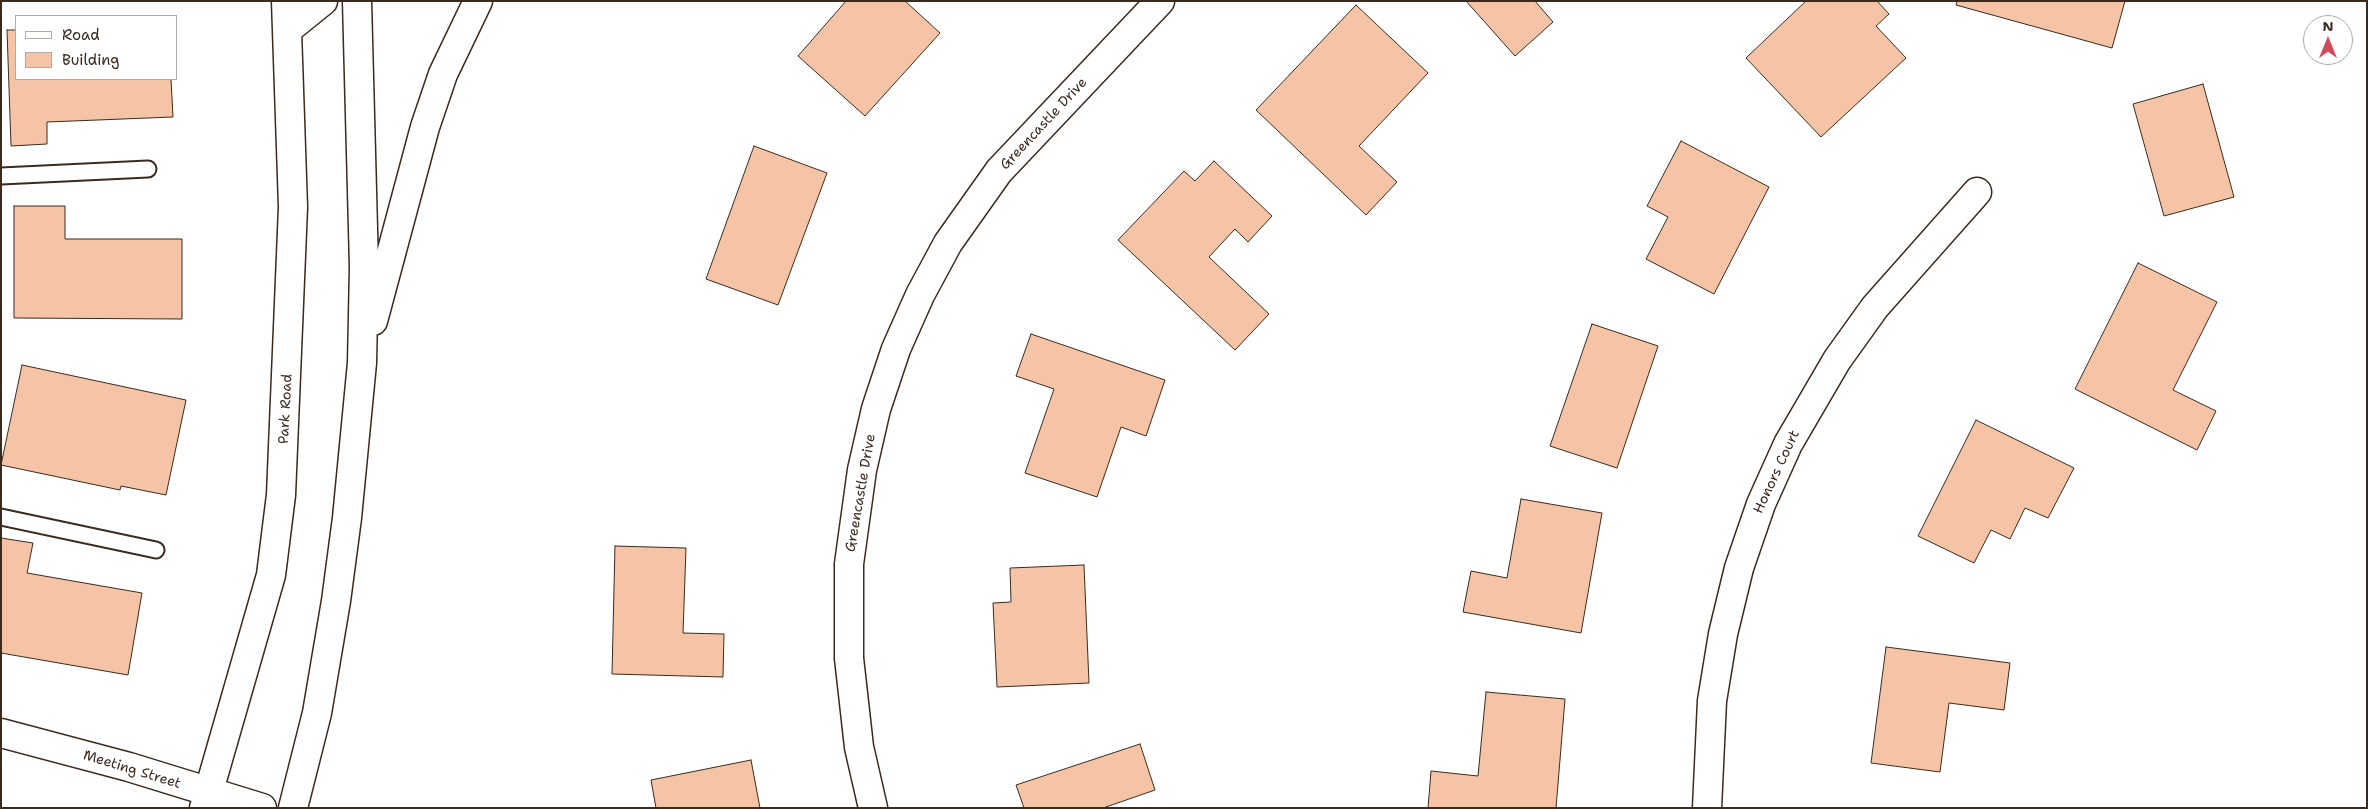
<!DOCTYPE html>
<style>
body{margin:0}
#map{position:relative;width:2368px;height:809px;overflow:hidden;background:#fff;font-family:"Shantell Sans",sans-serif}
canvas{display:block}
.frame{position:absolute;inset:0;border:2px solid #3b2a1e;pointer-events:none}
.legend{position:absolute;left:15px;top:15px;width:162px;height:65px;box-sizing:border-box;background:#fff;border:1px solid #b1aaa5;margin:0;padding:6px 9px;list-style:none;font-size:15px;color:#3b2a1e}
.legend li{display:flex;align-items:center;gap:10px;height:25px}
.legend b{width:25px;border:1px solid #b1aaa5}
.north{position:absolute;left:2303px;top:15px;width:50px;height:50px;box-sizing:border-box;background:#fff;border:1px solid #b1aaa5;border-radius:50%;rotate:0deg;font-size:14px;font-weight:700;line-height:20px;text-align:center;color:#3b2a1e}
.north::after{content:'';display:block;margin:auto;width:18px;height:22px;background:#d1495b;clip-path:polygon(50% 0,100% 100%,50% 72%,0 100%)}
</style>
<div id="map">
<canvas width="2368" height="809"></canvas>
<div class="frame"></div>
<ul class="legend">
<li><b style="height:6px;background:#fff"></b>Road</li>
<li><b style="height:14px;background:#f5c4a6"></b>Building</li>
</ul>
<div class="north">N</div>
</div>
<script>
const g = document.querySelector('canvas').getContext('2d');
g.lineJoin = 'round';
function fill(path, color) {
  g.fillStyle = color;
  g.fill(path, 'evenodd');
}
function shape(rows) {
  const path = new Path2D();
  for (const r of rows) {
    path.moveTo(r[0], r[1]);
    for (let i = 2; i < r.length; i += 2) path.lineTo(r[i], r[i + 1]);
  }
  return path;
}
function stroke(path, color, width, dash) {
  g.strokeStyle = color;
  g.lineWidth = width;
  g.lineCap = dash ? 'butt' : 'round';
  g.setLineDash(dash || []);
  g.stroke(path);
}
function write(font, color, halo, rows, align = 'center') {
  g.font = font + ' "Shantell Sans",sans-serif';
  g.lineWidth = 4.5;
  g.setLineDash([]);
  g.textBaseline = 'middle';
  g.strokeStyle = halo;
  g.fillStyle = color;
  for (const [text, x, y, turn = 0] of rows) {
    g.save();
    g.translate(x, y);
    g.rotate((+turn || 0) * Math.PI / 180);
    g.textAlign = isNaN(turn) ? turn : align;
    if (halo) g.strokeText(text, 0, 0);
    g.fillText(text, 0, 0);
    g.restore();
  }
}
const building = shape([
 [905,1,940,33,865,116,798,56,846,1,905,1],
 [1466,1,1535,1,1553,22,1515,56,1466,1],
 [1806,1,1877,1,1889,14,1876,26,1906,58,1821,137,1746,58,1806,1],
 [1957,1,2125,1,2112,48,1956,5,1957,1],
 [1356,5,1428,73,1359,146,1397,182,1366,215,1256,110,1356,5],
 [7,30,16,30,16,79,171,79,173,117,47,122,47,144,11,146,7,30],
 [2203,84,2234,197,2164,216,2133,104,2203,84],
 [1681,141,1769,187,1714,294,1646,259,1668,217,1647,206,1681,141],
 [754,146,827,173,778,305,706,279,754,146],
 [1214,161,1272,216,1248,242,1235,229,1209,257,1269,314,1235,350,1118,240,1184,171,1195,181,1214,161],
 [14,206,65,206,65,239,182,239,182,319,14,318,14,206],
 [2138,263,2217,302,2173,390,2216,411,2197,450,2075,389,2138,263],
 [1592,324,1658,346,1617,468,1550,446,1592,324],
 [1031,334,1165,380,1146,436,1121,427,1097,497,1025,473,1054,389,1016,376,1031,334],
 [22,365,186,400,166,495,121,486,120,490,1,465,22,365],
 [1976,420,2074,468,2048,518,2025,508,2010,539,1991,530,1974,563,1918,536,1976,420],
 [1521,499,1602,513,1581,633,1463,612,1471,571,1507,578,1521,499],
 [1,538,33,543,27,573,142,593,128,675,1,653,1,538],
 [615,546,686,548,683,633,724,634,723,677,612,674,615,546],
 [1084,565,1089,683,997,687,993,603,1011,602,1010,568,1084,565],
 [1886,647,2010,663,2004,710,1949,703,1940,772,1871,763,1886,647],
 [1486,692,1565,699,1556,808,1428,808,1431,771,1478,776,1486,692],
 [1140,744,1155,790,1103,808,1024,808,1016,785,1140,744],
 [751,760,760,808,656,808,651,780,751,760]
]);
fill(building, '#f5c4a6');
stroke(building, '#3b2a1e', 1);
const service = shape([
 [1,176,148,169],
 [1,517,156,550]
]);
const minor = shape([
 [1,733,129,767,262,808],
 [873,808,859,747,849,658,849,564,862,470,876,409,896,349,920,295,948,243,999,171,1160,1],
 [1707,808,1712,701,1723,634,1739,568,1761,504,1788,444,1837,360,1875,307,1977,192]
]);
const secondary = shape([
 [287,30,323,1],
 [373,321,425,127,443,74,478,1],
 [204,808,271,575,281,495,293,207,286,1],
 [293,808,317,713,336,601,347,518,362,363,364,267,357,1]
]);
stroke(service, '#3b2a1e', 19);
stroke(minor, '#3b2a1e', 31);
stroke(secondary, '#3b2a1e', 31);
stroke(service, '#fff', 15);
stroke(minor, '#fff', 28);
stroke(secondary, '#fff', 28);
write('14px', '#3b2a1e', '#fff', [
 ["Greencastle Drive",1044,124,-47],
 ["Park Road",286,409,-87],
 ["Honors Court",1777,472,-65],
 ["Greencastle Drive",861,493,-80],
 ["Meeting Street",132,770,17]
]);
</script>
